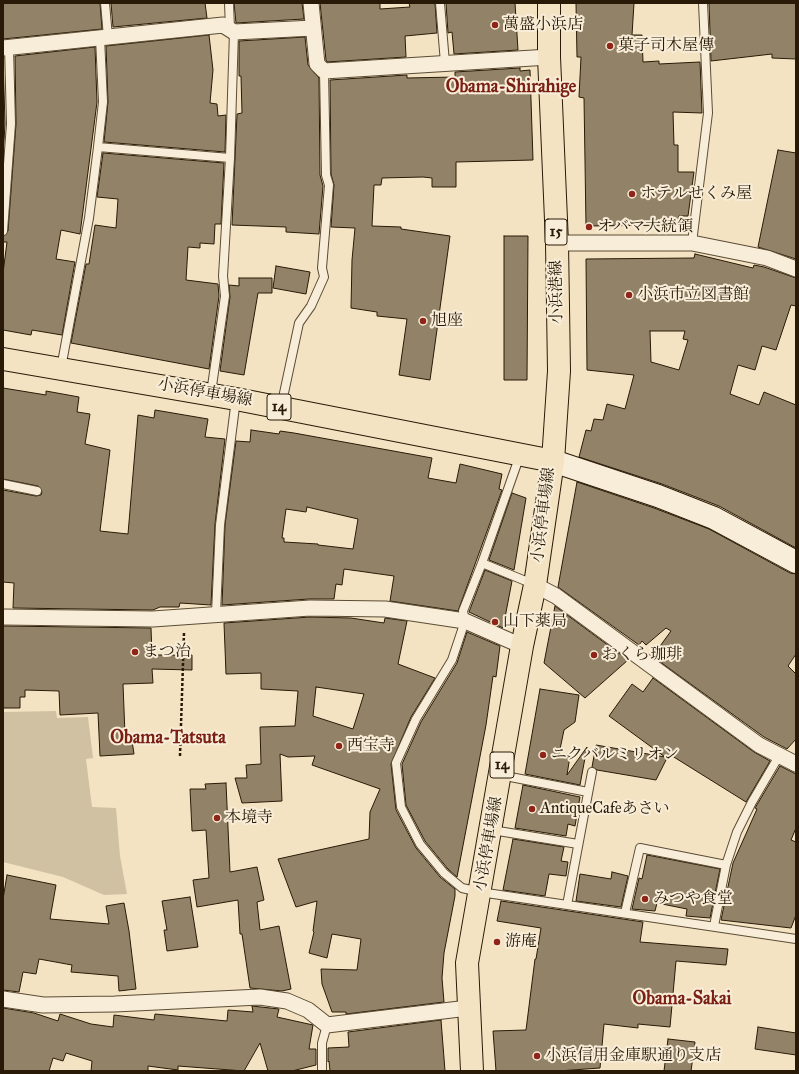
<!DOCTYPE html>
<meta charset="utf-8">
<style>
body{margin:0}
#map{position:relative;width:799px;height:1074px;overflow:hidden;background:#f4e3c3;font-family:"IM FELL Great Primer",serif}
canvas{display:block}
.frame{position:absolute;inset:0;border:4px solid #281a06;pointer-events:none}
</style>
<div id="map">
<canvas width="799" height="1074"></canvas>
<div class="frame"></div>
</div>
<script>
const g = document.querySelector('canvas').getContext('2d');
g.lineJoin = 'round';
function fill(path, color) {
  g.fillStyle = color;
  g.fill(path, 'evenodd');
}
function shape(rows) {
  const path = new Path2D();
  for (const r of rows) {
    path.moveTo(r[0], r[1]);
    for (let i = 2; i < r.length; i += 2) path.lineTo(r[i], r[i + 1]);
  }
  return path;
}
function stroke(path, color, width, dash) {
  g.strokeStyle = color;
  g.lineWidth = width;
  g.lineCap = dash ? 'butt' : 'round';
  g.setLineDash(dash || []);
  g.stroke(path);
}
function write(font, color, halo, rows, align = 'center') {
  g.font = font + ' "IM FELL Great Primer","Noto Serif JP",serif';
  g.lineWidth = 4;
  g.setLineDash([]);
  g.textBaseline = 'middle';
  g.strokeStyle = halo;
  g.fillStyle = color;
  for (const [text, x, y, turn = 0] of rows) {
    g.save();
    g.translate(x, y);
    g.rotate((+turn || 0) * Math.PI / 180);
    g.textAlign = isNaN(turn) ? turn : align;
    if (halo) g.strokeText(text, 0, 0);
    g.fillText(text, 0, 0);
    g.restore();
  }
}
fill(shape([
 [56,711,57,718,88,717,93,758,86,759,92,807,116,808,120,856,127,894,104,895,63,877,3,862,3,712]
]), '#d1c1a3');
const building = shape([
 [3,3,100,3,102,29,3,39,3,3],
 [111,3,205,3,207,18,113,27,111,3],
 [234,3,302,3,304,19,236,23,234,3],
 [320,3,380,3,380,9,410,7,409,3,435,3,437,33,405,36,406,57,327,62,326,60,320,3],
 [446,3,515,3,518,50,454,54,452,32,448,33,446,3],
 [576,3,634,3,632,35,642,35,643,62,659,61,659,64,700,62,702,113,673,112,674,145,678,145,678,172,694,172,688,216,679,216,679,225,586,226,584,98,579,97,581,57,577,57,576,3],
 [709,3,796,3,796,59,772,58,772,54,711,61,709,3],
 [209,35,213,70,210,103,217,104,218,116,226,115,225,152,104,142,108,102,106,46,209,35],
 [305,37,308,65,319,78,320,175,323,186,319,234,286,232,286,227,232,225,237,114,242,113,241,76,239,76,239,41,305,37],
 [95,47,97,102,80,234,61,230,56,259,75,262,62,335,32,330,31,335,3,330,3,273,7,242,3,242,3,236,8,231,16,124,15,56,95,47],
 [3,57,5,124,3,157,3,57],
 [520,68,520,71,530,70,533,160,456,162,456,187,432,187,432,178,423,177,382,178,381,185,374,185,372,226,401,227,401,229,450,236,430,380,399,375,407,319,377,316,377,312,351,308,352,260,355,228,331,227,334,185,331,174,330,80,407,75,407,78,455,77,455,72,520,68],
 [778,150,796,153,796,259,758,247,778,150],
 [103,153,224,163,221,224,215,224,214,244,200,243,200,248,188,247,186,280,218,284,219,296,209,369,71,343,86,264,89,264,95,225,116,228,118,199,97,197,103,153],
 [504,236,528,236,527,380,504,380,504,236],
 [695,254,753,268,754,265,764,267,796,278,796,306,791,305,776,350,762,346,755,370,738,365,730,394,759,405,764,392,796,405,796,548,719,506,662,484,579,457,586,430,591,431,594,419,603,420,607,404,625,409,634,375,587,370,586,259,694,258,695,254],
 [650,331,685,331,683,339,688,340,679,370,651,362,650,331],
 [276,266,310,272,306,294,273,288,276,266],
 [239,278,272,278,272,293,258,293,244,375,220,371,230,297,229,285,239,286,239,278],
 [3,388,46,395,46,391,79,397,77,412,90,414,85,444,110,450,100,531,128,534,138,415,154,418,155,410,208,419,205,437,225,439,215,524,211,605,180,603,179,607,160,607,153,610,13,608,14,583,3,582,3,490,36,496,41,495,42,492,38,486,3,479,3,388],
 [251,430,279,434,280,431,294,433,432,458,428,478,456,483,460,464,502,474,499,489,502,490,458,611,390,601,394,576,344,569,342,585,336,584,334,599,309,599,222,605,225,525,236,441,250,442,251,430],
 [307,507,358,519,353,549,318,545,318,544,284,542,284,538,282,538,286,509,306,512,307,507],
 [577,482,654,508,709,529,790,573,796,574,796,654,788,666,796,674,796,739,787,749,764,737,663,664,655,653,671,631,666,628,646,645,642,641,639,645,558,587,577,482],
 [512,493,526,498,514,570,489,560,512,493],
 [485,570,512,581,503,628,469,612,485,570],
 [555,606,628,660,585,698,544,663,555,606],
 [310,617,351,618,384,623,385,618,407,621,398,664,435,678,411,717,391,764,396,810,416,848,440,877,455,889,455,896,444,953,442,978,444,1002,346,1014,346,1012,332,1012,322,984,321,969,357,970,361,939,332,934,327,958,309,953,314,932,313,931,317,901,296,907,278,859,369,839,370,812,380,789,312,765,315,756,288,757,280,754,282,801,242,803,235,778,247,778,246,765,261,764,260,727,295,726,298,691,261,689,261,673,226,674,224,623,310,617],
 [316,687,364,694,353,729,313,716,316,687],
 [3,626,151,628,152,655,192,655,192,670,152,669,153,683,123,684,125,735,131,734,134,754,100,756,98,713,60,715,59,691,25,690,25,697,20,697,20,708,3,708,3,626],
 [467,632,500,646,496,677,493,676,486,725,457,877,448,869,425,841,406,805,402,764,421,722,457,663,467,632],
 [653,678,754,752,770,761,746,802,669,754,656,780,597,770,592,767,596,745,665,757,609,716,632,684,643,692,653,678],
 [540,689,579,695,575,722,564,730,559,754,570,756,567,775,587,747,580,785,525,774,540,689],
 [780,766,796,774,796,828,791,840,796,842,796,915,791,928,721,920,733,863,757,809,755,808,780,766],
 [226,783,230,872,257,867,264,900,257,902,260,930,279,926,291,989,282,991,250,988,242,934,240,934,238,900,197,907,193,880,209,878,206,830,192,831,190,789,206,789,205,784,226,783],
 [523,785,580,797,575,826,568,824,566,836,515,828,523,785],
 [513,839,564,847,561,861,568,862,566,876,549,874,545,896,503,890,513,839],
 [647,855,720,869,710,918,686,916,687,909,657,903,655,911,632,909,639,878,642,879,647,855],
 [612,872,628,876,621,907,576,901,580,874,611,879,612,872],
 [7,875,56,885,50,919,109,924,106,906,124,903,129,931,136,989,119,991,118,976,71,972,72,965,39,959,36,974,23,972,19,992,3,990,3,899,7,875],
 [190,897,198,947,167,951,164,930,167,930,162,901,190,897],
 [501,901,643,922,640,942,728,949,726,965,676,961,670,1027,638,1024,638,1028,604,1024,600,1068,558,1071,496,1071,493,1031,526,1030,535,959,536,959,541,928,497,921,501,901],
 [252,1006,279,1009,277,1017,313,1025,309,1049,316,1049,316,1065,292,1071,268,1071,260,1043,244,1071,178,1066,178,1070,148,1066,148,1071,91,1071,92,1061,66,1053,63,1061,53,1058,49,1071,3,1071,3,1008,34,1013,58,1021,60,1014,91,1024,113,1027,114,1015,154,1020,155,1014,227,1021,228,1010,253,1012,252,1006],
 [441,1020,445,1071,330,1071,329,1061,328,1062,328,1048,349,1047,348,1032,441,1020],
 [758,1027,796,1033,796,1055,755,1049,758,1027],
 [668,1039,695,1042,691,1071,664,1071,668,1039]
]);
fill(building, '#928368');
stroke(building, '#281a06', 1);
const lane = shape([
 [105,3,108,37],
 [229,3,230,29],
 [440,3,445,63],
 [98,147,230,158],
 [3,231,11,124,9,47],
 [692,243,708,113,703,3],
 [61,368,89,218,98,147,103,102,100,38],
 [211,393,225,296,223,276,230,158,234,32],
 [281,407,299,323,311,306,324,277,322,268,329,185,326,175,324,71],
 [520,455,482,563,463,611,465,621,452,660,416,719,396,763,401,807,420,844,444,873,462,888,480,892,796,939],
 [3,484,37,491],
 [482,563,533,584],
 [216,613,220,525,236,399],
 [500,775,588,792],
 [492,830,578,844],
 [567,905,592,772],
 [625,913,640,848,726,865],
 [714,926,726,865,737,832,752,802,779,756],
 [322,1071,322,1043,327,1025]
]);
const street = shape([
 [311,3,317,64,324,71,549,57],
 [3,48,223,25,234,32,313,28],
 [557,243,692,243,767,258,796,269],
 [535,585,556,596,759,745,796,764],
 [3,617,153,619,310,608,385,609,465,621,522,646],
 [3,999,43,1005,115,1004,260,997,287,1001,308,1010,327,1025,468,1008]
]);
const secondary = shape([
 [553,461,658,496,714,518,796,562]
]);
const primary = shape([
 [3,359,236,399,553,461],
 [472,1071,467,963,522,646,535,585,553,461,559,371,557,243,549,57,549,3]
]);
stroke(lane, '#5b4c35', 10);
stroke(street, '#5b4c35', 17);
stroke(secondary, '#281a06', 24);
stroke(primary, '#281a06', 24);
stroke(shape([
 [180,756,184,633]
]), '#281a06', 2.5, [3, 2]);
stroke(lane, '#f8edd8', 8);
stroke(street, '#f8edd8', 15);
stroke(secondary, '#f8edd8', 22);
stroke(primary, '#f4e3c3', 22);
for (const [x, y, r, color] of [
 [495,25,4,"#8f2418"],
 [610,46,4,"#8f2418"],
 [632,194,4,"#8f2418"],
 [589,227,4,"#8f2418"],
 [629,295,4,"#8f2418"],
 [423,321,4,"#8f2418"],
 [495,622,4,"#8f2418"],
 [135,652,4,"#8f2418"],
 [594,655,4,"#8f2418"],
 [339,746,4,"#8f2418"],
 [543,755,4,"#8f2418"],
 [532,809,4,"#8f2418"],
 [217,818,4,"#8f2418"],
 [645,899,4,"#8f2418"],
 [497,942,4,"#8f2418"],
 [537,1056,4,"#8f2418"]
]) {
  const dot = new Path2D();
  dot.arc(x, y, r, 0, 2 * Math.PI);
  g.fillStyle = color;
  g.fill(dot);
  stroke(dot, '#f8edd8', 1.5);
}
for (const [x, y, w] of [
 [556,232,22],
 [279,407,24],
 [502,765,24]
]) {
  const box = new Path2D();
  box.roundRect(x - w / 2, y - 13, w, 26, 3);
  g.fillStyle = '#f8edd8';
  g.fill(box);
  stroke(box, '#281a06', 1);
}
write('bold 15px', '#281a06', null, [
 ["15",556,232],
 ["14",279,407],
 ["14",502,765]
]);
write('16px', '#281a06', '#f8edd8', [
 ["萬盛小浜店",503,25],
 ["菓子司木屋傳",618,46],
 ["ホテルせくみ屋",640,194],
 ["オバマ大統領",597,227],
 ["小浜市立図書館",637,295],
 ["旭座",431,321],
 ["山下薬局",503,622],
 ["まつ治",143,652],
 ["おくら珈琲",602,655],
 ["西宝寺",347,746],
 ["ニクバルミリオン",551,755],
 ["AntiqueCafeあさい",540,809],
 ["本境寺",225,818],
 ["みつや食堂",653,899],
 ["游庵",505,942],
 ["小浜信用金庫駅通り支店",545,1056]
], 'left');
write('16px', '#281a06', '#f8edd8', [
 ["小浜港線",557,292,-91],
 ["小浜停車場線",205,393,10],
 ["小浜停車場線",544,515,-83],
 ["小浜停車場線",489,844,-80]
]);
write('bold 18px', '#7a1f14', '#f8edd8', [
 ["Obama-Shirahige",511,88],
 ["Obama-Tatsuta",168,739],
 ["Obama-Sakai",682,1000]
]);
</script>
